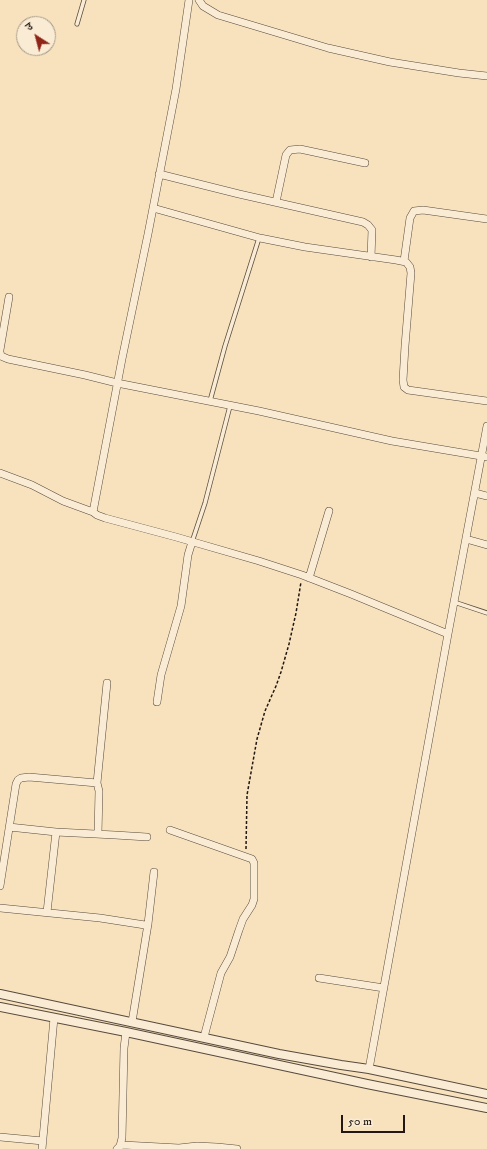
<!DOCTYPE html>
<meta charset="utf-8">
<style>
body{margin:0}
#map{position:relative;width:487px;height:1149px;overflow:hidden;background:#f7e2bd;font-family:"IM FELL DW Pica","Noto Serif Devanagari",serif}
canvas{display:block}
.north{position:absolute;left:16px;top:16px;width:40px;height:40px;box-sizing:border-box;background:#faecd4;border:1px solid #a49786;border-radius:50%;rotate:324deg;font-size:11px;font-weight:700;line-height:16px;text-align:center;color:#221712}
.north::after{content:'';display:block;margin:auto;width:14px;height:18px;background:#8f2418;clip-path:polygon(50% 0,100% 100%,50% 72%,0 100%)}
.scale{position:absolute;left:341px;top:1115px;width:64px;height:18px;box-sizing:border-box;border:2px solid #221712;border-top:0;padding-left:5px;font-size:12px;line-height:14px;white-space:nowrap;color:#221712;-webkit-text-stroke:3px #faecd4;paint-order:stroke}
</style>
<div id="map">
<canvas width="487" height="1149"></canvas>
<div class="north">उ</div>
<div class="scale">50 m</div>
</div>
<script>
const g = document.querySelector('canvas').getContext('2d');
g.lineJoin = 'round';
function shape(rows) {
  const path = new Path2D();
  for (const r of rows) {
    path.moveTo(r[0], r[1]);
    for (let i = 2; i < r.length; i += 2) path.lineTo(r[i], r[i + 1]);
  }
  return path;
}
function stroke(path, color, width, dash) {
  g.strokeStyle = color;
  g.lineWidth = width;
  g.lineCap = dash ? 'butt' : 'round';
  g.setLineDash(dash || []);
  g.stroke(path);
}
const service = shape([
 [77,24,84,0],
 [210,401,225,346,259,238],
 [192,542,205,503,230,406],
 [454,602,487,613]
]);
const minor = shape([
 [189,0,176,89,148,234,122,359,93,512,97,515,105,518,176,537,259,561,302,575,351,594,448,634],
 [199,0,203,6,218,15,328,48,390,62,459,73,487,76],
 [159,174,239,194,363,222,368,225,372,230,371,257],
 [276,202,286,155,290,150,300,149,365,163],
 [153,208,260,238,305,247,396,260,406,262,410,267,411,273,405,346,403,380,404,387,408,390,487,401],
 [404,261,410,218,414,211,423,210,487,219],
 [0,350,9,297],
 [0,352,1,356,8,359,85,375,117,383,259,411,392,441,487,457],
 [0,473,32,485,63,501,93,512],
 [475,493,487,496],
 [466,539,487,545],
 [309,578,329,511],
 [157,702,161,675,181,606,188,555,192,542],
 [97,783,107,683],
 [9,827,56,832,115,835,147,837],
 [170,830,252,859,254,863,254,899,252,905,243,919,239,930,230,957,221,973,204,1037],
 [0,886,16,784,18,780,21,778,29,777,97,783,99,791,98,834],
 [0,908,100,918,145,925,148,924],
 [47,912,56,832],
 [319,978,384,988],
 [132,1022,148,924,154,872],
 [369,1069,448,634,487,426],
 [0,1137,43,1141],
 [120,1146,122,1138,124,1048,126,1032],
 [42,1149,54,1018],
 [117,1149,120,1146,123,1145,179,1148,197,1146,217,1147,237,1149]
]);
const tertiary = shape([
 [0,994,279,1054,341,1065,369,1069,487,1094],
 [0,1007,126,1032,367,1084,487,1108]
]);
stroke(service, '#574a3d', 5);
stroke(minor, '#574a3d', 8);
stroke(tertiary, '#574a3d', 10);
stroke(shape([
 [246,849,247,795,257,739,265,711,276,686,281,672,289,644,296,613,301,582]
]), '#221712', 1.5, [3, 2]);
stroke(service, '#faecd4', 3.5);
stroke(minor, '#faecd4', 7);
stroke(tertiary, '#faecd4', 8);
</script>
